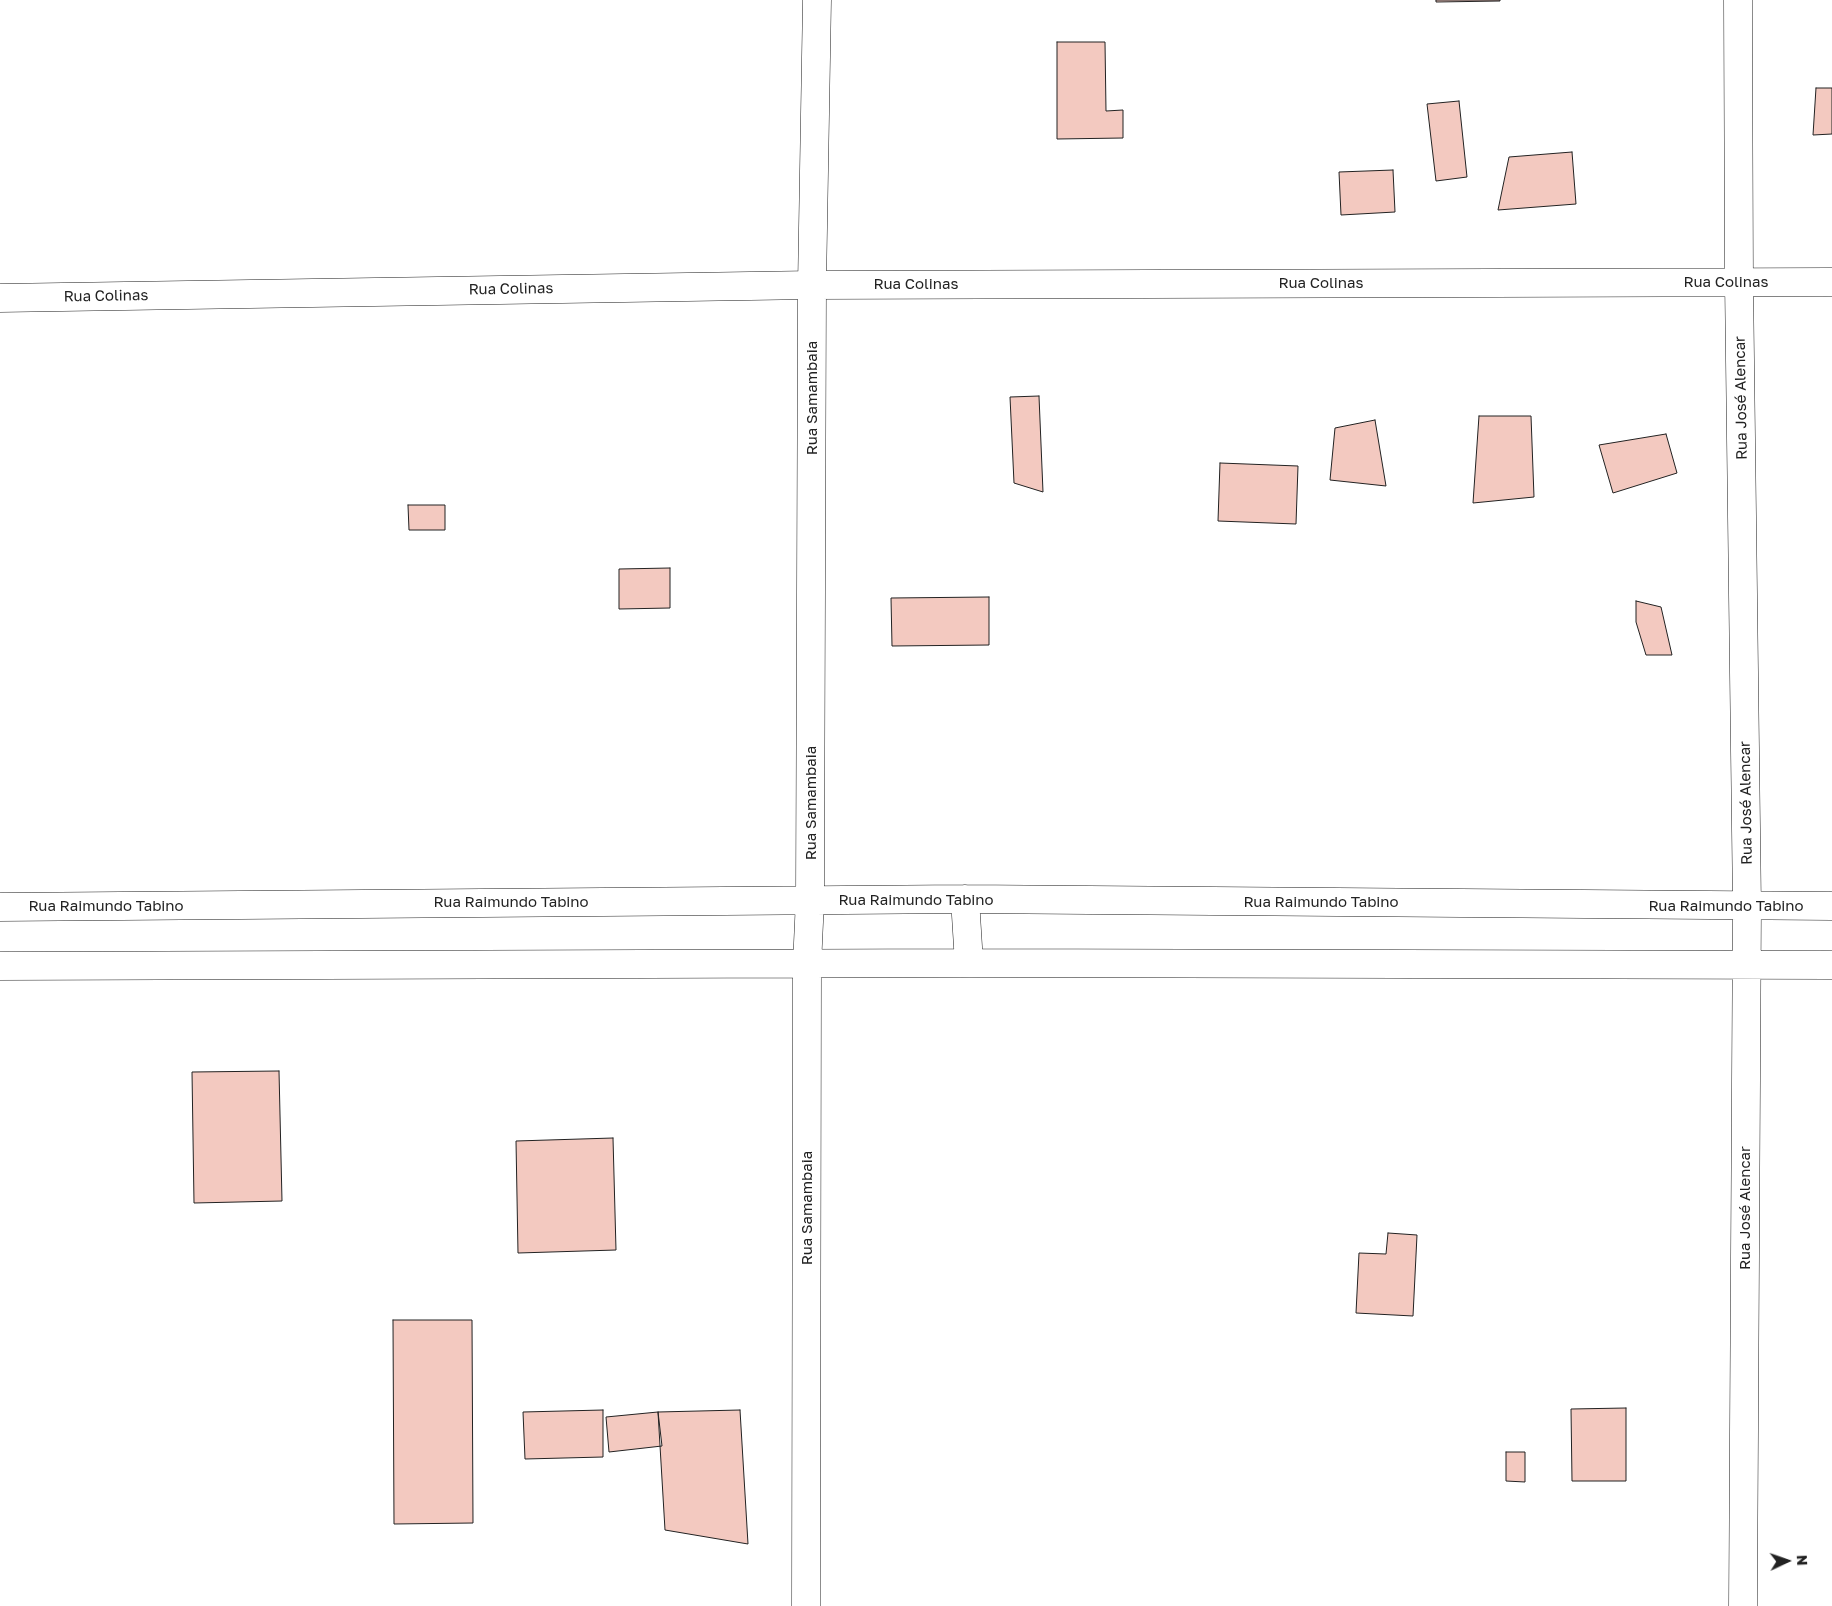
<!DOCTYPE html>
<meta charset="utf-8">
<style>
body{margin:0}
#map{position:relative;width:1832px;height:1606px;overflow:hidden;background:#fff;font-family:"Golos Text",sans-serif}
canvas{display:block}
.north{position:absolute;left:1762px;top:1536px;width:50px;height:50px;-webkit-text-stroke:4px #fff;paint-order:stroke;rotate:87deg;font-size:14px;font-weight:700;line-height:20px;text-align:center;color:#222}
.north::after{content:'';display:block;margin:auto;width:18px;height:22px;background:#222;clip-path:polygon(50% 0,100% 100%,50% 72%,0 100%)}
</style>
<div id="map">
<canvas width="1832" height="1606"></canvas>
<div class="north">N</div>
</div>
<script>
const g = document.querySelector('canvas').getContext('2d');
g.lineJoin = 'round';
function fill(path, color) {
  g.fillStyle = color;
  g.fill(path, 'evenodd');
}
function shape(rows) {
  const path = new Path2D();
  for (const r of rows) {
    path.moveTo(r[0], r[1]);
    for (let i = 2; i < r.length; i += 2) path.lineTo(r[i], r[i + 1]);
  }
  return path;
}
function stroke(path, color, width, dash) {
  g.strokeStyle = color;
  g.lineWidth = width;
  g.lineCap = dash ? 'butt' : 'round';
  g.setLineDash(dash || []);
  g.stroke(path);
}
function write(font, color, halo, rows, align = 'center') {
  g.font = font + ' "Golos Text",sans-serif';
  g.lineWidth = 4;
  g.setLineDash([]);
  g.textBaseline = 'middle';
  g.strokeStyle = halo;
  g.fillStyle = color;
  for (const [text, x, y, turn = 0] of rows) {
    g.save();
    g.translate(x, y);
    g.rotate((+turn || 0) * Math.PI / 180);
    g.textAlign = isNaN(turn) ? turn : align;
    if (halo) g.strokeText(text, 0, 0);
    g.fillText(text, 0, 0);
    g.restore();
  }
}
const building = shape([
 [1436,0,1500,0,1500,1,1436,2,1436,0],
 [1057,42,1105,42,1106,111,1123,110,1123,138,1057,139,1057,42],
 [1816,88,1832,88,1832,134,1813,135,1816,88],
 [1459,101,1467,177,1436,181,1427,104,1459,101],
 [1572,152,1576,204,1498,210,1509,157,1572,152],
 [1393,170,1395,212,1341,215,1339,172,1393,170],
 [1039,396,1043,492,1014,483,1010,397,1039,396],
 [1479,416,1531,416,1534,497,1473,503,1479,416],
 [1375,420,1386,486,1330,480,1335,428,1375,420],
 [1666,434,1677,473,1613,493,1599,445,1666,434],
 [1220,463,1298,466,1296,524,1218,521,1220,463],
 [408,505,445,505,445,530,409,530,408,505],
 [670,568,670,608,619,609,619,569,670,568],
 [989,597,989,645,892,646,891,598,989,597],
 [1636,601,1661,607,1672,655,1646,655,1636,622,1636,601],
 [279,1071,282,1201,194,1203,192,1072,279,1071],
 [613,1138,616,1250,518,1253,516,1141,613,1138],
 [1388,1233,1417,1235,1413,1316,1356,1313,1359,1253,1386,1254,1388,1233],
 [393,1320,472,1320,473,1523,394,1524,393,1320],
 [1626,1408,1626,1481,1572,1481,1571,1409,1626,1408],
 [603,1410,603,1457,525,1459,523,1412,603,1410],
 [740,1410,748,1544,665,1530,658,1412,740,1410],
 [658,1412,662,1446,609,1452,606,1417,658,1412],
 [1506,1452,1525,1452,1525,1482,1506,1481,1506,1452]
]);
fill(building, '#f3c9c0');
stroke(building, '#222', 1);
const minor = shape([
 [1738,0,1739,282,1747,906,1743,1606],
 [0,298,812,285,1832,282],
 [965,899,969,963],
 [0,907,965,899,1832,906],
 [0,966,969,963,1832,965],
 [806,1606,807,965,810,900,812,285,817,0]
]);
stroke(minor, '#222', 29);
stroke(minor, '#fff', 28);
write('15px', '#222', '#fff', [
 ["Rua Colinas",1726,282],
 ["Rua Colinas",1321,283],
 ["Rua Colinas",916,284],
 ["Rua Colinas",511,289,-1],
 ["Rua Colinas",106,296,-1],
 ["Rua Samambaia",812,398,-90],
 ["Rua José Alencar",1741,398,-91],
 ["Rua Samambaia",811,803,-90],
 ["Rua José Alencar",1746,803,-91],
 ["Rua Raimundo Tabino",916,900],
 ["Rua Raimundo Tabino",511,902],
 ["Rua Raimundo Tabino",1321,902],
 ["Rua Raimundo Tabino",106,906],
 ["Rua Raimundo Tabino",1726,906],
 ["Rua Samambaia",807,1208,-90],
 ["Rua José Alencar",1745,1208,-90]
]);
</script>
